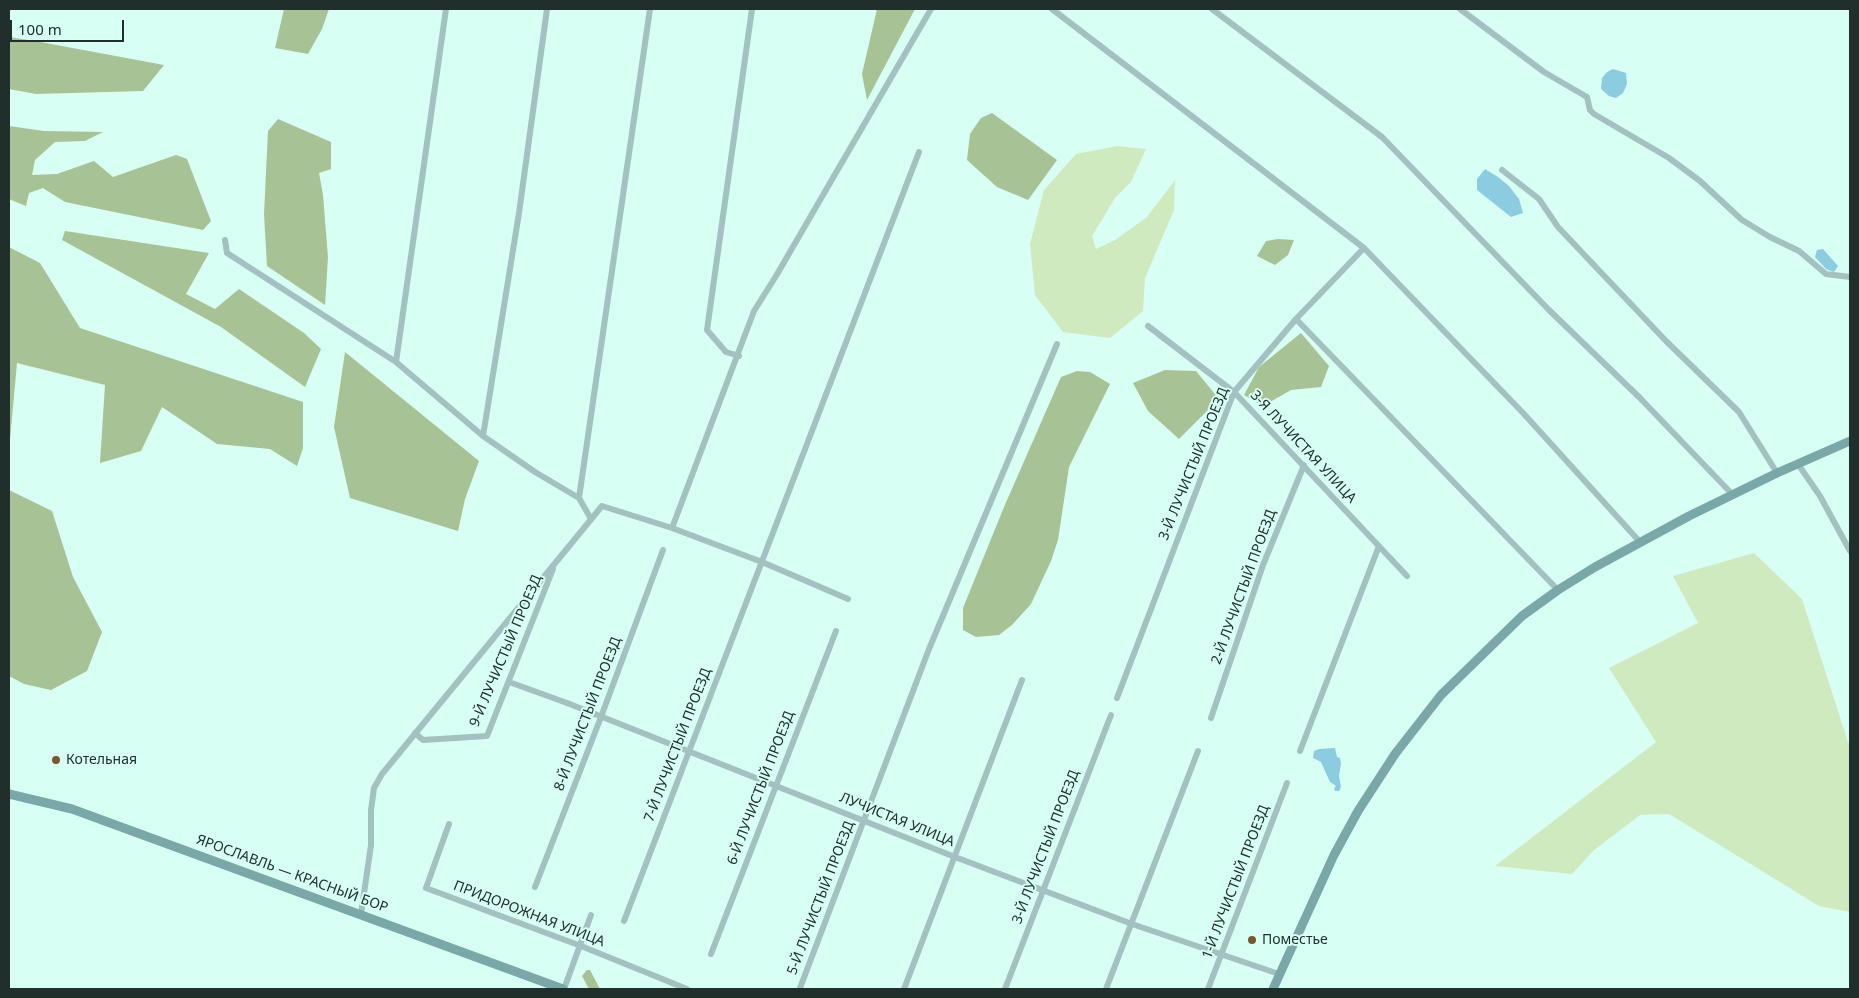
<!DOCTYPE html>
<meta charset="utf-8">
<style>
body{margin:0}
#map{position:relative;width:1859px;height:998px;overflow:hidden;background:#d7fff3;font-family:"Noto Sans",sans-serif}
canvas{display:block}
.frame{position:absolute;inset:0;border:10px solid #202f2b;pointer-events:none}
.scale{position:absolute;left:10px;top:20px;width:114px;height:22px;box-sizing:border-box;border:2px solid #202f2b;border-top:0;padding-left:6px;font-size:15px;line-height:18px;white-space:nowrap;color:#202f2b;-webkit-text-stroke:4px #d7fff3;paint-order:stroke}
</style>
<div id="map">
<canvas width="1859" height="998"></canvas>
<div class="frame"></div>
<div class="scale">100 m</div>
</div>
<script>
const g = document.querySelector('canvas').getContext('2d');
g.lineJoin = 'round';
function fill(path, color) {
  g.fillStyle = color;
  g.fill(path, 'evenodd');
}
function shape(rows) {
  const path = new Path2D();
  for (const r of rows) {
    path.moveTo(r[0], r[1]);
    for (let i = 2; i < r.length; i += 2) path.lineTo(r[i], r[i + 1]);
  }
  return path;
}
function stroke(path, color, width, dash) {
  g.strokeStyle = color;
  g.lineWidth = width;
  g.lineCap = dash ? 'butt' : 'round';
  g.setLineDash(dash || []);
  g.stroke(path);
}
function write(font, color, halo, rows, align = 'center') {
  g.font = font + ' "Noto Sans",sans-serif';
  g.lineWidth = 4;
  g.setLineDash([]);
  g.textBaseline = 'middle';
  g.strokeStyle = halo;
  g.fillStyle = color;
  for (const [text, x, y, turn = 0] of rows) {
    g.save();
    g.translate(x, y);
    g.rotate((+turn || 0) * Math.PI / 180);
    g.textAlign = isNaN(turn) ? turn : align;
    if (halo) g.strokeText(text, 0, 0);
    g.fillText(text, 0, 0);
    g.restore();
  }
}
fill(shape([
 [1117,146,1146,149,1131,182,1115,198,1092,236,1096,249,1115,240,1147,217,1175,180,1174,210,1145,278,1143,311,1110,338,1063,332,1035,295,1030,244,1044,190,1076,154],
 [1754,553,1802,599,1848,742,1850,745,1850,912,1819,906,1669,814,1640,815,1593,851,1572,874,1495,866,1656,742,1609,668,1698,623,1673,576]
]), '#d0eac0');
fill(shape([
 [284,9,329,9,322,29,308,54,275,48],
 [877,9,915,9,867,100,862,74],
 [9,37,35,41,164,65,143,91,36,94,9,89],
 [992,113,1057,160,1028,200,997,187,967,160,970,134,981,118],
 [278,119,331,142,331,169,319,173,323,195,328,257,325,305,267,266,264,214,268,131],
 [9,126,44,131,103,132,85,141,55,142,35,160,32,175,57,174,94,161,113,177,176,155,187,159,211,221,203,230,65,202,43,188,29,193,26,206,9,199],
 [65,231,209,253,186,294,215,309,239,289,304,333,321,349,305,387,221,327,62,240],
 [1278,239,1294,240,1288,255,1275,265,1257,256,1266,241],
 [9,247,40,263,80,328,303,402,303,448,297,466,270,449,217,444,162,407,141,451,100,463,105,385,17,363,9,451],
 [1301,333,1329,366,1321,387,1291,390,1263,406,1244,395,1259,367],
 [345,352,479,461,465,499,458,531,350,498,334,427],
 [1165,370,1196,371,1219,399,1179,439,1148,411,1133,383],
 [1077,371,1090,372,1110,384,1069,467,1058,540,1051,561,1031,604,1012,625,999,635,976,637,963,630,963,608,1004,507,1061,377],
 [9,490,52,511,73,577,102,632,87,671,51,690,24,684,9,676],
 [587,970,590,970,600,989,589,989,582,976]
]), '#a7c395');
fill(shape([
 [1613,69,1626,73,1627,84,1623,93,1616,98,1609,96,1601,89,1602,78,1607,72],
 [1485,169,1498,177,1509,186,1519,199,1523,213,1511,217,1477,190,1477,179],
 [1823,249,1838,266,1834,272,1826,269,1815,257,1817,250],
 [1335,748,1337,757,1340,758,1341,763,1339,776,1341,787,1339,791,1335,791,1334,788,1336,786,1330,782,1321,762,1313,758,1314,751,1319,749]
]), '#8ccce0');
stroke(shape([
 [1052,9,1364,248,1524,414,1640,542],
 [1212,9,1382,137,1549,310,1640,398,1732,494],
 [1460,9,1544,72,1587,97,1590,110,1594,114,1669,158,1700,181,1742,220,1770,237,1799,251,1826,274,1850,277],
 [1502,170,1539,199,1558,227,1592,263,1666,341,1739,412,1777,473],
 [225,240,227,253,396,362,483,436,535,472,579,498,591,519],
 [1296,319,1558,590],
 [1148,326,1234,392,1407,576],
 [739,356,726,352,707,330,752,9],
 [396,362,446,9],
 [483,436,519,213,547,9],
 [1798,464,1820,496,1850,551],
 [579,498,650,9],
 [672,528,754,311,776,276,931,9],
 [509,682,567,703,955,857,1132,924,1279,974],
 [1117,698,1234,392,1296,319,1364,248],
 [1211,718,1263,565,1304,465],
 [415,733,423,740,487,736,553,569],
 [1300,751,1379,546],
 [449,824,426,888,581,946,687,989],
 [535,887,601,717,663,550],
 [361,914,371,845,371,810,374,788,382,774,602,506,672,528,762,562,848,599],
 [624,921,919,152],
 [711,954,836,631],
 [800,988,929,649,1057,344],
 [564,989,591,915],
 [904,989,1022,680],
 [1005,989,1111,715],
 [1106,989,1198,751],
 [1208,989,1287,783]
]), '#a3c1c1', 6);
stroke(shape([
 [9,794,72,809,563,989],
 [1273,989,1334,855,1358,811,1395,754,1441,695,1522,616,1558,590,1595,567,1689,516,1777,473,1850,441]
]), '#7aa7a7', 9);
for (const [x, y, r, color] of [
 [56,760,5,"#78562e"],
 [1252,940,5,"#78562e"]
]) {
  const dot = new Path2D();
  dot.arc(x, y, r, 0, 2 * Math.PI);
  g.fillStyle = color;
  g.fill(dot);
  stroke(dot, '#d7fff3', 2);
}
write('14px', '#202f2b', '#d7fff3', [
 ["3-Я ЛУЧИСТАЯ УЛИЦА",1303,447,47],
 ["3-Й ЛУЧИСТЫЙ ПРОЕЗД",1194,464,-68],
 ["2-Й ЛУЧИСТЫЙ ПРОЕЗД",1244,587,-70],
 ["9-Й ЛУЧИСТЫЙ ПРОЕЗД",506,651,-67],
 ["8-Й ЛУЧИСТЫЙ ПРОЕЗД",588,714,-69],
 ["7-Й ЛУЧИСТЫЙ ПРОЕЗД",678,745,-69],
 ["6-Й ЛУЧИСТЫЙ ПРОЕЗД",761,788,-69],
 ["ЛУЧИСТАЯ УЛИЦА",897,820,22],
 ["3-Й ЛУЧИСТЫЙ ПРОЕЗД",1046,847,-69],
 ["ЯРОСЛАВЛЬ — КРАСНЫЙ БОР",292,874,20],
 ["1-Й ЛУЧИСТЫЙ ПРОЕЗД",1236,882,-69],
 ["5-Й ЛУЧИСТЫЙ ПРОЕЗД",821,898,-69],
 ["ПРИДОРОЖНАЯ УЛИЦА",529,914,21]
]);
write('14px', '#202f2b', '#d7fff3', [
 ["Котельная",66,760],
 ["Поместье",1262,940]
], 'left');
</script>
